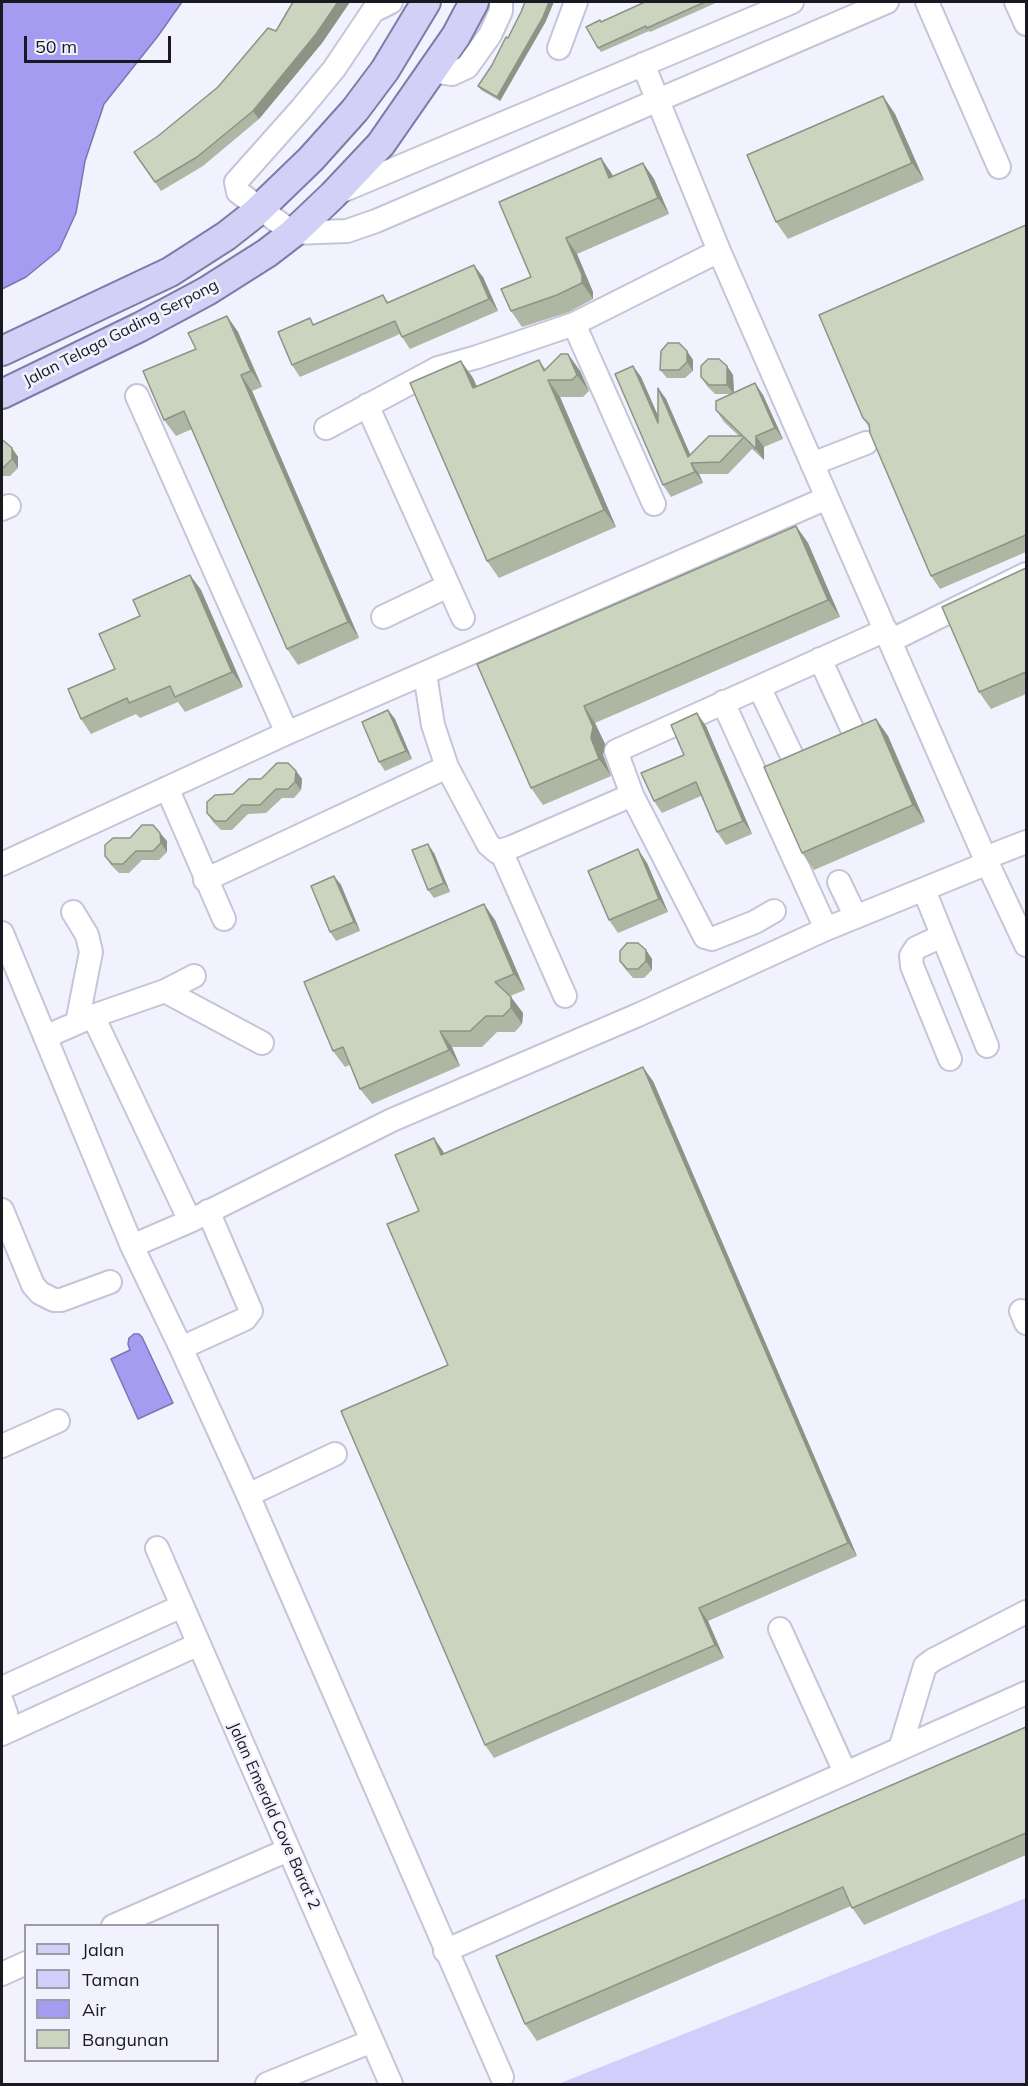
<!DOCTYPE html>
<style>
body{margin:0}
#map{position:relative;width:1028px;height:2086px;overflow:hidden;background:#f2f2ff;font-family:Mulish,sans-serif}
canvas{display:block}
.frame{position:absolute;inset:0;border:3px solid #1a1921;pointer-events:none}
.legend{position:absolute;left:24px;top:1924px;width:195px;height:138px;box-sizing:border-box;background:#f2f2ff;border:2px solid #9c9ba6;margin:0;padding:8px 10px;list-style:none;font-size:18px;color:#1a1921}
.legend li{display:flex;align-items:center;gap:12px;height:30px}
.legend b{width:30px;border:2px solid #9c9ba6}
.scale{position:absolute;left:24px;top:36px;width:147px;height:27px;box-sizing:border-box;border:3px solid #1a1921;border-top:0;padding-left:8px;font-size:18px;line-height:21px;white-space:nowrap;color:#1a1921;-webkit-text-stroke:4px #f2f2ff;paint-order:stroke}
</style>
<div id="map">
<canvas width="1028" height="2086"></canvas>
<div class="frame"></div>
<ul class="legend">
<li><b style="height:8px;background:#d2d0f7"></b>Jalan</li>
<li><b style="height:16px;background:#d1cefc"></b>Taman</li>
<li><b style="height:16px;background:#a49cf0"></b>Air</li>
<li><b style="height:16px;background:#cad4bf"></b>Bangunan</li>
</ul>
<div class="scale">50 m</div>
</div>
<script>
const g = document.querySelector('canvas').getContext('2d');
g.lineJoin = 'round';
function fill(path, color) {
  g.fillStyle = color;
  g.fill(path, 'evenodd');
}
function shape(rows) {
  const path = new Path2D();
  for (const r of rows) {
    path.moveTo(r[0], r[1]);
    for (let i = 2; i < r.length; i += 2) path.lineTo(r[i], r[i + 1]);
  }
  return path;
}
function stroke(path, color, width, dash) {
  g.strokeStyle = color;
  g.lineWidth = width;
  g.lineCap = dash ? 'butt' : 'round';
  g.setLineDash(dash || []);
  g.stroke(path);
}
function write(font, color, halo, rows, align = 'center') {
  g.font = font + ' Mulish,sans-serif';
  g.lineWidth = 5;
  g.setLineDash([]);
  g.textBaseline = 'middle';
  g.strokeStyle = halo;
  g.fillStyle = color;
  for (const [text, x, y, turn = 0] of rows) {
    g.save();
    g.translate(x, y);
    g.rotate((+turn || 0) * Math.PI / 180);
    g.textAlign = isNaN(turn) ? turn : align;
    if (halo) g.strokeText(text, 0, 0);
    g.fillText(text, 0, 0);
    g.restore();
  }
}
fill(shape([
 [1026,1898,1026,2084,558,2084]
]), '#d1cefc');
const water = shape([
 [2,2,182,2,158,36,104,104,85,161,76,213,59,250,26,277,2,289,2,2],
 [134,1334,139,1334,142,1337,173,1403,138,1419,111,1359,130,1350,128,1344,129,1338,134,1334]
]);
fill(water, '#a49cf0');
stroke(water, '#7b75b2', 1.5);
const minor = shape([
 [391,2,373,11,334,69,301,109,236,182,238,192,293,233,347,231,376,221,887,2],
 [927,2,999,167],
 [1016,2,1026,24],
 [559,48,576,2],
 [643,64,719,251,985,858,1026,945],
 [432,71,452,74,467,67,490,35,501,11,501,2],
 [337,193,792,2],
 [574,324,654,504],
 [137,396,287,733],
 [367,405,463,618],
 [326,428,438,368,477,357,574,324,719,251],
 [812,464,866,443],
 [2,509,9,506],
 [383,617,448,586],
 [890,641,1026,574],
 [820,659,854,733],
 [759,687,794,760],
 [723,702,826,929],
 [447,767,488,844,497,852,512,847,632,795],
 [167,788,224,919],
 [501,851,565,996],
 [985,858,1026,842],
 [2,864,287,733,827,498],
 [205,880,447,767,433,725,425,674],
 [839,882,856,917],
 [924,890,987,1046],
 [774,911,755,922,712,939,705,937,632,795,616,751,886,630],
 [73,912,87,935,91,952,77,1023],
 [2,933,132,1246,181,1348,248,1495,502,2077],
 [942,936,916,948,911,956,912,966,950,1059],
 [165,991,262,1043],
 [93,1016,190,1221],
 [45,1037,93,1016,165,991,194,976],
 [2,1210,33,1285,40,1293,54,1300,61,1300,110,1282],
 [132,1246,190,1221,392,1120,638,1015,826,929,988,863],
 [1021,1311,1026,1323],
 [181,1348,245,1319,251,1311,208,1211],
 [2,1446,58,1421],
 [248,1495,335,1454],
 [157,1548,391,2084],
 [780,1629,845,1772],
 [2,1688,182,1606],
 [2,1702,6,1713,6,1721,2,1731],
 [2,1734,199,1644],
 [900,1749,925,1666,933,1660,1026,1612],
 [113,1926,288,1850],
 [445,1951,1026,1693],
 [2,1974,26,1963],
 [267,2084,372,2041]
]);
const major = shape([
 [2,351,170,272,226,236,254,214,311,159,355,110,385,70,426,2],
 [2,394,140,327,207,291,267,253,293,233,333,195,381,144,456,36,474,2]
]);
stroke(minor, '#c5c5da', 26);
stroke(major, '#7e7ba8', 32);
stroke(minor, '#fff', 22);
stroke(major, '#d2d0f7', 28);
fill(shape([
 [293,2,350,2,322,43,259,119,203,166,161,191,134,152,158,136,218,87,276,31],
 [645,2,718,2,650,32,649,31,601,52,598,48,601,22],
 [546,21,500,101,481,90,478,86,492,65,508,38],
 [883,96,895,114,924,180,788,239,776,222],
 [601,158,613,176,643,163,654,179,669,214,577,254,593,292,593,299,569,312,522,327,511,311],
 [1026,225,1026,552,940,589,931,576,869,427,863,418],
 [483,277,498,311,410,349,400,334,300,377,292,365,315,324,383,295,388,302],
 [227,316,238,332,262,387,252,391,359,638,298,665,287,649,192,429,176,436,164,420,196,349],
 [687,351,693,360,693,371,685,378,667,378,660,370],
 [568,354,580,371,589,391,583,397,560,397,616,527,499,578,487,561,461,361,473,378,477,387,539,360,546,370],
 [633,366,641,377,658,416,658,388,666,399,690,455,739,436,724,422,716,410,733,394,715,394,707,386,701,377,727,366,733,375,734,393,755,383,763,395,783,439,764,447,764,460,752,449,728,474,699,474,703,483,671,497,663,485],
 [2,441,12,448,18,457,18,468,10,476,2,476],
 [796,526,808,543,840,617,595,723,605,744,603,755,611,776,543,805,531,788,477,664],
 [1026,568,1026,694,991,709,979,692],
 [190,575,201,590,243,687,185,712,178,702,140,718,136,714,91,734,81,719,115,669,140,616],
 [388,710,395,719,412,759,385,771,379,762],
 [876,719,888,736,925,822,814,870,802,853],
 [706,726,752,834,726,845,717,832,701,796,662,813,654,801,684,755],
 [296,771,302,779,301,790,294,798,282,798,266,813,248,814,232,830,221,830,213,822,207,813,233,794,261,779],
 [160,833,167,841,167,852,159,860,142,860,129,873,119,873,111,865,105,856,130,838],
 [434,853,450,892,434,898,428,890],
 [647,863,668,912,618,933,609,920],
 [334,876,341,885,360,931,336,941,330,932],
 [495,920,525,990,510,996,523,1013,522,1024,515,1032,497,1032,482,1047,452,1047,460,1066,372,1104,360,1089,350,1065,345,1067,333,1051],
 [646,950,652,959,652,970,644,978,633,978,626,970,620,961],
 [653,1081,857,1556,708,1621,724,1658,494,1758,485,1745,448,1365,419,1211,443,1151,444,1154],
 [1026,1727,1026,1855,864,1925,851,1906,537,2041,525,2024]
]), '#aeb6a4');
fill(shape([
 [338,2,350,2,322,43,259,119,253,111],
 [549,2,554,2,546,21,500,101,497,97],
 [883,96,895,114,924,180,912,163],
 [601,158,612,174,620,194,609,178],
 [643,163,654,179,669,214,658,198],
 [566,238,577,254,593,292,593,299,582,283],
 [474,265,483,277,498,311,489,299],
 [227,316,238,332,262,387,251,371],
 [687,351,693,360,693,371,687,362],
 [568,354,580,371,589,391,577,375],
 [461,361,473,378,485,405,473,388],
 [633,366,641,377,666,434,658,423],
 [727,366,733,375,734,394,727,385],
 [241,375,252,391,359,638,348,622],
 [548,380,560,397,616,527,604,510],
 [755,383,763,395,783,439,775,428],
 [658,388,666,399,694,463,688,457],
 [756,436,764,447,764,460,756,449],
 [12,448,18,457,18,468,12,459],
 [691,463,699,474,703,483,695,472],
 [796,526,808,543,840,617,828,600],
 [190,575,201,590,243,687,232,672],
 [584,706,595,723,605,744,603,755,611,776,599,759,591,738],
 [388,710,395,719,412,759,406,751],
 [697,713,706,726,752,834,743,821],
 [876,719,888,736,925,822,913,805],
 [296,771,302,779,301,790,295,782],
 [160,833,167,841,167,852,161,843],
 [428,844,434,853,450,892,444,883],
 [638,849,647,863,668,912,659,899],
 [334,876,341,885,360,931,354,922],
 [484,904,495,920,525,990,514,974],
 [646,950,652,959,652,970,646,961],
 [511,997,523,1013,522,1024,511,1008],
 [440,1031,452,1047,460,1066,449,1050],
 [643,1067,653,1081,857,1556,848,1543],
 [434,1138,443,1151,450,1168,441,1155],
 [699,1608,708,1621,724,1658,715,1645]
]), '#8d9486');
const building = shape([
 [293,2,338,2,316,34,253,111,197,157,155,182,134,152,158,136,218,87,268,28,276,31,293,2],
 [525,2,549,2,543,17,497,97,478,86,492,65,506,37,508,38,521,12,525,2],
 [645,2,705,2,647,28,646,26,598,48,586,27,600,20,601,22,645,2],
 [883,96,912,163,776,222,747,155,883,96],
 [601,158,609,178,643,163,658,198,566,238,582,275,582,283,557,295,511,311,501,289,531,277,499,202,601,158],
 [1026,225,1026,535,931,576,870,433,869,424,863,418,819,315,1026,225],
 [474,265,489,299,402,337,395,321,292,365,278,332,310,318,313,325,383,295,387,303,474,265],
 [227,316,251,371,241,375,348,622,287,649,184,411,164,420,143,371,196,349,188,333,227,316],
 [668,343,679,343,687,351,687,362,679,370,660,370,661,351,668,343],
 [561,354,568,354,577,375,572,380,548,380,604,510,487,561,410,383,461,361,473,388,539,360,544,371,561,354],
 [708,359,719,359,727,366,727,385,709,385,701,377,701,366,708,359],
 [633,366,658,423,658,388,688,457,709,436,743,436,716,410,716,401,755,383,775,428,756,436,756,449,744,437,720,462,691,463,695,472,663,485,615,374,633,366],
 [2,441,4,441,12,448,12,459,4,467,2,467,2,441],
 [796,526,828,600,584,706,593,727,591,738,599,759,531,788,477,664,796,526],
 [1026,568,1026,672,979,692,942,607,1026,568],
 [190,575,232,672,175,697,170,686,129,703,127,698,81,719,68,689,115,669,99,634,140,616,133,600,190,575],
 [388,710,406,751,379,762,362,722,388,710],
 [697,713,743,821,717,832,696,782,654,801,641,773,684,755,671,725,697,713],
 [876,719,913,805,802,853,764,767,876,719],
 [277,763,288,763,296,771,295,782,288,789,276,789,260,805,242,805,226,821,215,821,207,813,207,802,215,795,233,794,249,779,261,779,277,763],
 [142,825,153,825,160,833,161,843,153,851,136,851,123,864,112,864,105,856,105,845,113,838,130,838,142,825],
 [428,844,444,883,428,890,412,850,428,844],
 [638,849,659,899,609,920,588,871,638,849],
 [334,876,354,922,330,932,311,886,334,876],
 [484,904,514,974,495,982,511,997,511,1008,503,1016,486,1016,470,1031,440,1031,449,1050,360,1089,343,1047,333,1051,304,982,484,904],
 [627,943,638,943,646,950,646,961,638,969,627,969,620,961,620,951,627,943],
 [643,1067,848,1543,699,1608,715,1645,485,1745,341,1411,448,1365,387,1224,419,1211,395,1155,434,1138,441,1155,643,1067],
 [1026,1727,1026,1833,852,1908,843,1887,525,2024,496,1956,1026,1727]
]);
fill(building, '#cad4bf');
stroke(building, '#8d9486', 1.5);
write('16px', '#1a1921', '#f2f2ff', [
 ["Jalan Telaga Gading Serpong",121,333,-27],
 ["Jalan Emerald Cove Barat 2",274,1816,66]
]);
</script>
